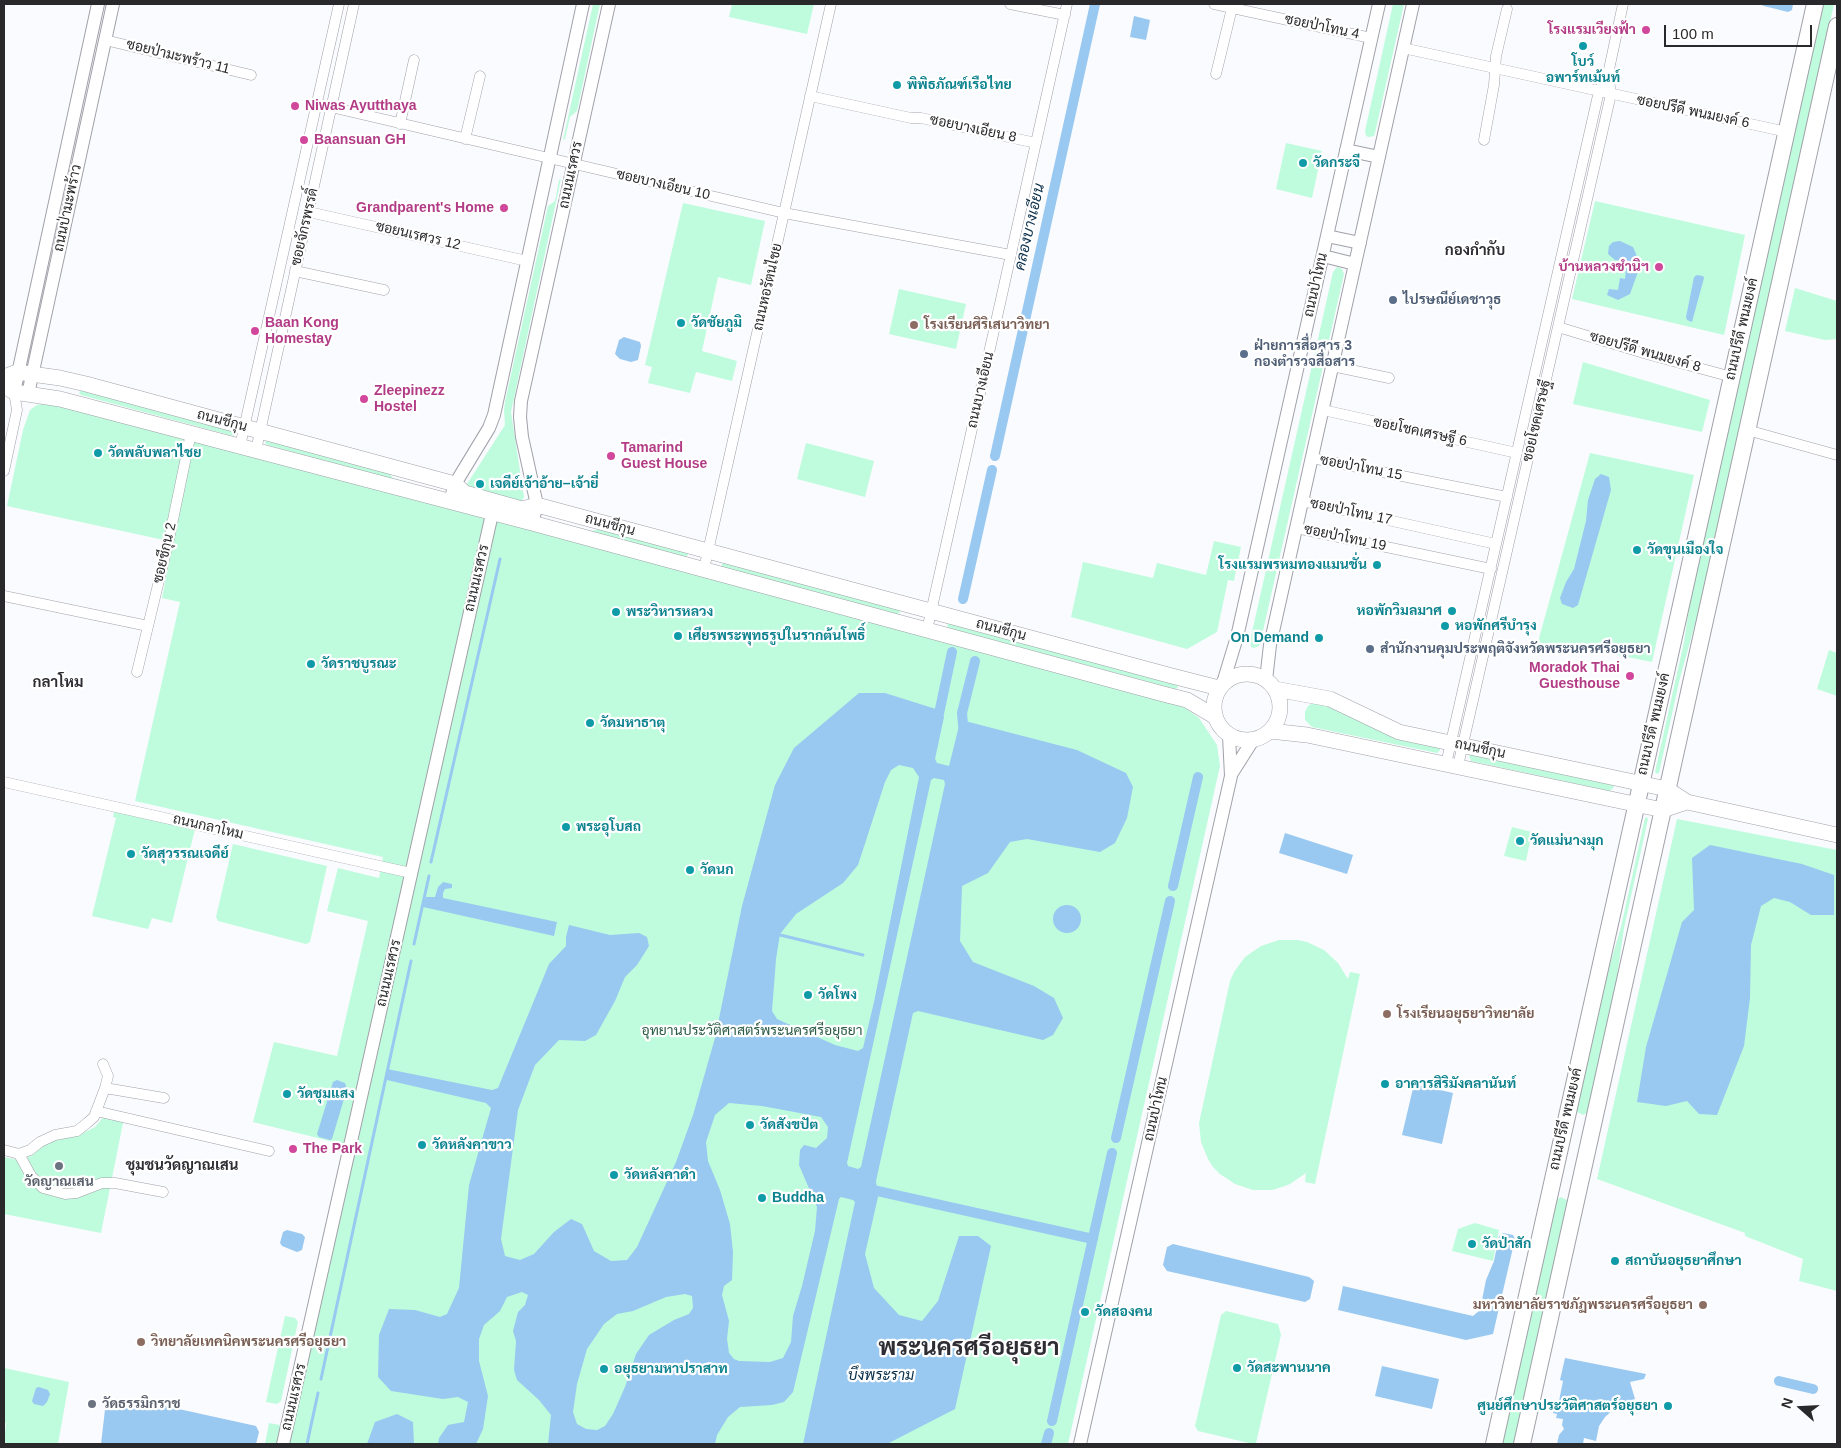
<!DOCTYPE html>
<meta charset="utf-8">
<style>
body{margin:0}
#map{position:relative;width:1841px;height:1448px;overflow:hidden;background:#fafbfe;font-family:Arial,sans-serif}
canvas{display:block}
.frame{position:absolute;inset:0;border:5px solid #29292c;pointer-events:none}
.north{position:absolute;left:1776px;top:1383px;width:50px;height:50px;-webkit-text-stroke:4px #fff;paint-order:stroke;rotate:289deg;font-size:14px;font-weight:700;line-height:20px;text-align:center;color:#29292c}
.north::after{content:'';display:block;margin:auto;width:18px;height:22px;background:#29292c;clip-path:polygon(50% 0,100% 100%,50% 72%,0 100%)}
.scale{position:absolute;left:1664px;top:25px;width:148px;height:22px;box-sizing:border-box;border:2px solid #29292c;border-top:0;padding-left:6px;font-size:15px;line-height:18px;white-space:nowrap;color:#29292c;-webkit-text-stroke:4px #fff;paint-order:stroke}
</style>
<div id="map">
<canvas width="1841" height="1448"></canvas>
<div class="frame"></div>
<div class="north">N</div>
<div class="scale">100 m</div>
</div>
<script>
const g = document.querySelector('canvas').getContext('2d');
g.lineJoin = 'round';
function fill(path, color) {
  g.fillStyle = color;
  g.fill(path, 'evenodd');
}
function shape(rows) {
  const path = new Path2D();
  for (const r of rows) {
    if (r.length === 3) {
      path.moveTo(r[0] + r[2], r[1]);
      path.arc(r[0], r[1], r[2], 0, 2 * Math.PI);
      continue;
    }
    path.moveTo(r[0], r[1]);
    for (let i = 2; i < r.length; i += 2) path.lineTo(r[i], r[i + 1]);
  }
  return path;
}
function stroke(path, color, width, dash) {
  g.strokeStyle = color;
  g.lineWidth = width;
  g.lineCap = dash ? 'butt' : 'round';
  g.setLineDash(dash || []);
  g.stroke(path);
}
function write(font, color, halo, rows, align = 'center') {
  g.font = font + ' Arial,Sarabun,sans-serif';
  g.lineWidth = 4.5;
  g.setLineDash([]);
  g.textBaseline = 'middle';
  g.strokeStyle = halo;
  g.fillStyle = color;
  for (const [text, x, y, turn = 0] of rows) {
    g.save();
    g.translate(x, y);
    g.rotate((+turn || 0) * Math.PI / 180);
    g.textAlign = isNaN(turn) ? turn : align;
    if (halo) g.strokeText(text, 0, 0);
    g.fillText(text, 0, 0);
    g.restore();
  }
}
fill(shape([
 [593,4,600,4,577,111,570,117,565,139,563,140],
 [732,4,814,4,807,34,729,17],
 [1393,4,1404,4,1375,133,1374,136,1369,137,1366,136,1365,131],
 [1820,4,1834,4,1702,599,1680,678,1659,773,1657,774,1655,772,1684,642,1694,574],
 [1286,143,1322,151,1312,198,1276,189],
 [561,179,511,412,524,497,521,502,468,488,467,484,505,425,504,411,505,402,548,206,555,201,559,180],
 [1595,201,1745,235,1724,335,1572,299],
 [683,203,765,221,751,285,718,277,702,351,737,361,732,381,696,372,690,393,648,383,652,367,645,365],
 [1337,267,1342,269,1344,274,1260,644,1259,646,1254,648,1251,647,1250,641,1333,272],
 [1795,288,1837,301,1837,339,1825,340,1785,331],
 [899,289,966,304,956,349,889,334],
 [1583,362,1710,400,1702,432,1573,404],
 [81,390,236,432,236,434,233,436,81,395,79,393],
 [48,403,528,529,1177,702,1199,718,1217,745,1220,766,1068,1444,265,1444,269,1423,291,1427,354,1147,253,1122,274,1042,337,1056,368,921,327,911,338,868,379,878,383,857,135,801,180,602,162,598,173,542,7,506,23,430,30,410,37,405],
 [266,440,388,472,393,478,437,491,267,445,265,443],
 [806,443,874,461,865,497,797,479],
 [1590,453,1694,475,1652,662,1568,645,1567,649,1538,642],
 [546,519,592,531,599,529,687,553,688,555,686,557],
 [1214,541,1241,547,1234,581,1228,580,1217,632,1187,649,1071,617,1083,562,1153,578,1157,563,1206,575],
 [723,562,899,610,900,613,897,614,721,567],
 [948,623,1177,685,1178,688,1175,689,949,628,947,626],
 [1829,650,1837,653,1837,696,1817,689],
 [1313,703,1318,703,1440,748,1440,750,1437,753,1312,727,1305,720,1305,712,1308,706],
 [1470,754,1613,785,1614,787,1610,791,1471,761,1469,756],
 [114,811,195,829,172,923,152,918,148,929,92,916,116,818,113,817],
 [1647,817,1648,819,1624,928,1614,998,1588,1112,1583,1115,1577,1112,1576,1109,1601,995,1621,927,1645,818],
 [1677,819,1837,850,1837,1291,1799,1281,1803,1259,1745,1236,1745,1233,1597,1179],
 [1512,827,1532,832,1526,861,1504,856],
 [233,844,327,866,310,942,306,944,218,921,216,917],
 [1279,940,1298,940,1307,942,1324,950,1338,963,1348,979,1350,972,1360,974,1315,1184,1305,1182,1306,1173,1290,1184,1282,1187,1272,1190,1253,1190,1235,1184,1220,1174,1213,1167,1208,1159,1201,1142,1199,1123,1230,981,1234,972,1245,957,1261,946],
 [105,1115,124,1118,101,1233,4,1214,4,1157,18,1160,31,1156,48,1142,57,1138,79,1135,95,1127],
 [1561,1197,1567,1200,1568,1203,1515,1444,1501,1444,1556,1200],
 [1475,1223,1499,1230,1493,1261,1452,1251,1458,1229],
 [1226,1311,1278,1324,1281,1335,1256,1443,1253,1444,1198,1431,1195,1426,1221,1315],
 [285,1316,295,1318,298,1322,281,1401,277,1404,266,1402],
 [4,1368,69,1382,58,1444,4,1444,6,1423,4,1422]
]), '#befcdd');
fill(shape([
 [1760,4,1793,4,1792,10,1788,12,1764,6],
 [1134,16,1150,20,1146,40,1130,37],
 [1620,241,1633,247,1639,261,1639,269,1630,294,1618,300,1607,295,1609,289,1618,290,1620,278,1625,279,1627,262,1615,260,1608,254,1609,246,1613,242],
 [1697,275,1703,276,1704,278,1692,322,1687,320,1686,317,1694,277],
 [624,337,640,342,641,346,638,360,631,362,620,359,615,354,619,340],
 [1601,474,1609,477,1611,490,1578,605,1573,608,1562,604,1560,598,1566,582,1574,569,1586,521,1588,500,1595,479],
 [859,693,885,693,939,710,944,717,935,759,937,763,949,766,959,726,965,721,1077,750,1126,773,1133,787,1127,818,1115,843,1100,852,1027,839,1010,842,988,873,962,886,960,941,973,962,1034,986,1054,998,1063,1018,1053,1035,1043,1040,918,1011,913,1013,876,1181,878,1197,865,1254,874,1288,899,1315,922,1321,938,1301,959,1236,978,1236,991,1246,955,1409,887,1444,803,1444,855,1202,853,1200,841,1197,839,1199,793,1392,784,1402,772,1405,740,1407,728,1417,717,1435,715,1444,548,1444,551,1415,539,1400,517,1380,514,1370,516,1341,513,1331,518,1312,525,1305,528,1295,522,1292,507,1297,500,1311,484,1325,479,1339,479,1361,488,1396,483,1429,476,1444,438,1444,439,1438,448,1425,464,1422,468,1402,458,1397,443,1399,391,1391,378,1377,379,1335,389,1309,415,1310,440,1317,447,1314,459,1288,469,1185,491,1108,486,1103,387,1080,385,1078,387,1069,492,1090,498,1088,549,964,566,946,566,937,569,925,610,935,639,933,647,937,649,946,637,965,625,977,615,1001,596,1035,585,1041,559,1040,535,1065,518,1110,501,1239,505,1256,520,1260,534,1254,554,1232,571,1219,582,1224,594,1251,611,1261,627,1260,637,1247,676,1162,693,1115,715,1038,742,906,775,785,794,748],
 [899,765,913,768,919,777,874,1002,863,1048,858,1051,835,1045,777,1019,772,1011,776,959,780,934,796,914,843,883,858,865,885,782,891,770],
 [934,778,944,780,945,784,861,1167,858,1169,848,1166,847,1163,931,780],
 [729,1103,762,1106,821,1117,828,1127,827,1138,816,1148,804,1145,800,1150,799,1165,817,1207,815,1231,802,1286,793,1316,791,1342,783,1358,770,1362,739,1361,734,1359,729,1353,727,1339,729,1321,722,1295,724,1286,732,1280,733,1252,730,1224,720,1190,708,1161,706,1142,715,1115],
 [685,1294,692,1296,693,1308,689,1314,674,1320,649,1335,636,1354,625,1387,613,1414,605,1426,597,1430,586,1429,577,1424,573,1412,577,1384,587,1349,604,1324,617,1314,633,1311,666,1297],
 [1285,833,1353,855,1347,874,1279,853],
 [1710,845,1802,864,1834,875,1834,915,1811,915,1790,902,1774,898,1761,906,1751,945,1750,998,1744,1046,1717,1115,1699,1114,1687,1101,1666,1106,1637,1102,1646,1047,1682,922,1694,910,1692,858],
 [443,882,452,884,452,888,445,889,443,893,443,898,557,922,554,936,423,907,426,897,435,897,438,887],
 [1067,919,14],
 [337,1080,345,1083,347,1089,332,1139,330,1140,319,1137,317,1134,333,1082],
 [1414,1084,1453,1093,1442,1144,1402,1135],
 [287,1230,302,1234,305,1237,302,1250,297,1252,282,1246,280,1243,283,1232],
 [1503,1233,1513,1235,1515,1239,1493,1334,1466,1340,1338,1310,1343,1286,1473,1316,1480,1310,1486,1280,1494,1261,1499,1236],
 [1173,1244,1309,1277,1314,1281,1310,1299,1305,1302,1167,1271,1163,1265,1167,1247],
 [1565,1358,1646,1374,1644,1379,1630,1382,1635,1399,1622,1404,1623,1407,1613,1410,1605,1417,1599,1426,1596,1441,1584,1438,1583,1444,1557,1444,1559,1435,1564,1429,1562,1425,1563,1419,1556,1418,1557,1414,1553,1413,1555,1406,1558,1406,1563,1381,1560,1380],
 [1382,1366,1439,1379,1432,1409,1375,1396],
 [39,1387,48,1390,50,1394,47,1402,43,1406,34,1404,32,1401,36,1388],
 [112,1398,165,1406,256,1426,259,1432,256,1444,101,1444,106,1401],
 [397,1414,413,1422,414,1444,367,1444,375,1422]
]), '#99c8f1');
stroke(shape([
 [431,862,500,559],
 [776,934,863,955],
 [414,944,429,876],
 [321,1379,411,961],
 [307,1444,318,1393]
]), '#99c8f1', 3);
stroke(shape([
 [995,456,1095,4],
 [963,599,992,470],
 [937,723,952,652],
 [964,736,962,713,975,661],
 [1173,886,1198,777],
 [1116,1138,1170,901],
 [864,1188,1093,1239],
 [1779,1381,1813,1389],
 [1052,1421,1112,1153],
 [1046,1444,1049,1433]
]), '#99c8f1', 10);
const minor = shape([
 [1010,4,1065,15],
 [1214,4,1371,38],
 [105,40,251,75],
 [1403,48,1787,132],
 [1216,74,1232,8],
 [810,96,911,118,921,118,1036,143],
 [318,104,784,213,1011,255],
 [400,124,414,60],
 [465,139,480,76],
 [1484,140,1494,85,1496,56,1507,9],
 [309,212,527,261],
 [295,271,384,290],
 [1558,327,1647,354,1732,377],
 [1332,366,1389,378],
 [1323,410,1517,453],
 [1747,430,1837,455],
 [240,446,339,4],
 [256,450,354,4],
 [1312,458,1507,497],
 [4,471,17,410,14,392],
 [1302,501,1496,544],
 [1296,528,1491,569],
 [704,569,831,4],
 [4,596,148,626],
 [927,630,1067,4],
 [137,672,169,539,191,433],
 [1446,764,1599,91,1608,74,1623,4],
 [1458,766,1611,94,1608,74],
 [4,782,411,873],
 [105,1088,164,1098],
 [96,1111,269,1151],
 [4,1150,19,1154,30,1150,40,1142,55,1135,77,1131,87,1123,94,1117,105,1088,108,1076,103,1064],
 [19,1154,31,1176,43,1188,65,1194,76,1193,102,1183,115,1183,163,1192]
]);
const tertiary = shape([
 [1346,150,1379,157],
 [1327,236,1360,243],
 [1323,256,1355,264],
 [14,392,98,4],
 [28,394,113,4],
 [450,501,455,484,489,428,494,415,583,4],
 [532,523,537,505,522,437,520,417,521,401,609,4],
 [1266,680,1270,645,1413,4],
 [1223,683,1237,637,1379,4],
 [1232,773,1253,740],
 [283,1444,494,505],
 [1080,1444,1231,776,1229,736]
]);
const secondary = shape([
 [4,377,17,372,60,378,86,384,455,484,465,493,522,509,537,505,1172,676,1219,688],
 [4,386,14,392,60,399,532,523,1167,695,1187,700,1214,716],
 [1247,707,33],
 [1275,689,1330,699,1399,732,1667,789,1687,802,1837,835],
 [1270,731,1307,735,1663,810,1687,802]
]);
const primary = shape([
 [1494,1444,1815,4],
 [1522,1444,1837,26]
]);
stroke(minor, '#a1a1aa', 11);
stroke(tertiary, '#a1a1aa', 14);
stroke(secondary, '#a1a1aa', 16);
stroke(primary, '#a1a1aa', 18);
stroke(minor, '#fff', 10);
stroke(tertiary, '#fff', 12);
stroke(secondary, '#fff', 15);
stroke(primary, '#fff', 16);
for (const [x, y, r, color] of [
 [1646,30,5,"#d1479c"],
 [1583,46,5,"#0f9aa8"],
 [897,85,5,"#0f9aa8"],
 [295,106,5,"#d1479c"],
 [304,140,5,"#d1479c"],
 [1303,163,5,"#0f9aa8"],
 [504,208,5,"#d1479c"],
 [1659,267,5,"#d1479c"],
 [1393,300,5,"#5c6f8a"],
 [681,323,5,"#0f9aa8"],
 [914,325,5,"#8d6e63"],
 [255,331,5,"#d1479c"],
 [1244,354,5,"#5c6f8a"],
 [364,399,5,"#d1479c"],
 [98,453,5,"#0f9aa8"],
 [611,456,5,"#d1479c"],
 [480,484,5,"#0f9aa8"],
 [1637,550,5,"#0f9aa8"],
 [1377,565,5,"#0f9aa8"],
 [1452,611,5,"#0f9aa8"],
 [616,612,5,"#0f9aa8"],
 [1445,626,5,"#0f9aa8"],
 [678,636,5,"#0f9aa8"],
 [1319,638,5,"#0f9aa8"],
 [1370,649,5,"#5c6f8a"],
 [311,664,5,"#0f9aa8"],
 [1630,676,5,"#d1479c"],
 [590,723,5,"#0f9aa8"],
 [566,827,5,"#0f9aa8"],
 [1520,841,5,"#0f9aa8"],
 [131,854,5,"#0f9aa8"],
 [690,870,5,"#0f9aa8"],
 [808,995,5,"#0f9aa8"],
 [1387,1014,5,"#8d6e63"],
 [1385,1084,5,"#0f9aa8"],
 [287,1094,5,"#0f9aa8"],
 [750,1125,5,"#0f9aa8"],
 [422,1145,5,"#0f9aa8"],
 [293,1149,5,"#d1479c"],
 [59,1166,5,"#6b7280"],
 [614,1175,5,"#0f9aa8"],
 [762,1198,5,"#0f9aa8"],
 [1472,1244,5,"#0f9aa8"],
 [1615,1261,5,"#0f9aa8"],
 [1703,1305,5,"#8d6e63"],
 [1085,1312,5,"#0f9aa8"],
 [141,1342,5,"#8d6e63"],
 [1237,1368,5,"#0f9aa8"],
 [604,1369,5,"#0f9aa8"],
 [92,1404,5,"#6b7280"],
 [1668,1406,5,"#0f9aa8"]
]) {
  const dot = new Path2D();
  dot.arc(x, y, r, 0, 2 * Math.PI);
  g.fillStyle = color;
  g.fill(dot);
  stroke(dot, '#fff', 2);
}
write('14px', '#29292c', '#fff', [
 ["ซอยป่าโทน 4",1322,27,12],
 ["ซอยป่ามะพร้าว 11",178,57,14],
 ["ซอยปรีดี พนมยงค์ 6",1693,112,12],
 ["ซอยบางเอียน 8",973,129,12],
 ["ถนนนเรศวร",571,175,-78],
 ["ซอยบางเอียน 10",663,185,13],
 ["ถนนป่ามะพร้าว",68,208,-78],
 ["ซอยจักรพรรดิ์",305,227,-77],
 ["ซอยนเรศวร 12",418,236,13],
 ["ถนนป่าโทน",1316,285,-77],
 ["ถนนหอรัตนไชย",768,287,-77],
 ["ถนนปรีดี พนมยงค์",1742,329,-77],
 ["ซอยปรีดี พนมยงค์ 8",1645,352,16],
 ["ถนนบางเอียน",981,390,-77],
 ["ถนนชีกุน",222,421,15],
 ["ซอยโชคเศรษฐี",1537,421,-77],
 ["ซอยโชคเศรษฐี 6",1420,432,12],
 ["ซอยป่าโทน 15",1361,468,11],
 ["ซอยป่าโทน 17",1351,512,12],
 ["ถนนชีกุน",610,525,15],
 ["ซอยป่าโทน 19",1345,538,12],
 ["ซอยชีกุน 2",165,553,-77],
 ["ถนนนเรศวร",477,578,-77],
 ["ถนนชีกุน",1001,630,15],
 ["ถนนปรีดี พนมยงค์",1654,724,-77],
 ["ถนนชีกุน",1480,749,12],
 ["ถนนกลาโหม",208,827,13],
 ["ถนนนเรศวร",389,973,-77],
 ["ถนนป่าโทน",1156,1109,-77],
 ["ถนนปรีดี พนมยงค์",1566,1119,-77],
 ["ถนนนเรศวร",294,1397,-77]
]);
write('bold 14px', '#b23c85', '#fff', [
 ["โรงแรมเวียงฟ้า",1636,30,"right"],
 ["Niwas Ayutthaya",305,106],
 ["Baansuan GH",314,140],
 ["Grandparent's Home",494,208,"right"],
 ["บ้านหลวงชำนิฯ",1649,267,"right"],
 ["Baan Kong",265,323],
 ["Homestay",265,339],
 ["Zleepinezz",374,391],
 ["Hostel",374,407],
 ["Tamarind",621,448],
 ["Guest House",621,464],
 ["Moradok Thai",1620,668,"right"],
 ["Guesthouse",1620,684,"right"],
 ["The Park",303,1149]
], 'left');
write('bold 14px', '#0d838f', '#fff', [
 ["โบว์",1583,62,"center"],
 ["อพาร์ทเม้นท์",1583,78,"center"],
 ["พิพิธภัณฑ์เรือไทย",907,85],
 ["วัดกระจี",1313,163],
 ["วัดชัยภูมิ",691,323],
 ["วัดพลับพลาไชย",108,453],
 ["เจดีย์เจ้าอ้าย–เจ้ายี่",490,484],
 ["วัดขุนเมืองใจ",1647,550],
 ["โรงแรมพรหมทองแมนชั่น",1367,565,"right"],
 ["หอพักวิมลมาศ",1442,611,"right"],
 ["พระวิหารหลวง",626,612],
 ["หอพักศรีบำรุง",1455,626],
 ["เศียรพระพุทธรูปในรากต้นโพธิ์",688,636],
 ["On Demand",1309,638,"right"],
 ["วัดราชบูรณะ",321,664],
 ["วัดมหาธาตุ",600,723],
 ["พระอุโบสถ",576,827],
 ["วัดแม่นางมุก",1530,841],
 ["วัดสุวรรณเจดีย์",141,854],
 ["วัดนก",700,870],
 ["วัดโพง",818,995],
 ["อาคารสิริมังคลานันท์",1395,1084],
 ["วัดชุมแสง",297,1094],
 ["วัดสังขปัต",760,1125],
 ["วัดหลังคาขาว",432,1145],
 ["วัดหลังคาดำ",624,1175],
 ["Buddha",772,1198],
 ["วัดป่าสัก",1482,1244],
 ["สถาบันอยุธยาศึกษา",1625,1261],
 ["วัดสองคน",1095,1312],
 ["วัดสะพานนาค",1247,1368],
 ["อยุธยามหาปราสาท",614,1369],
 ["ศูนย์ศึกษาประวัติศาสตร์อยุธยา",1658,1406,"right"]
], 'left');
write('bold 14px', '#4e5e75', '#fff', [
 ["ไปรษณีย์เดชาวุธ",1403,300],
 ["ฝ่ายการสื่อสาร 3",1254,346],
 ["กองตำรวจสื่อสาร",1254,362],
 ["สำนักงานคุมประพฤติจังหวัดพระนครศรีอยุธยา",1380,649]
], 'left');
write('bold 14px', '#785e54', '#fff', [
 ["โรงเรียนศิริเสนาวิทยา",924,325],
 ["โรงเรียนอยุธยาวิทยาลัย",1397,1014],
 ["มหาวิทยาลัยราชภัฏพระนครศรีอยุธยา",1693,1305,"right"],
 ["วิทยาลัยเทคนิคพระนครศรีอยุธยา",151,1342]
], 'left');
write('14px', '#2c5b46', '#fff', [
 ["อุทยานประวัติศาสตร์พระนครศรีอยุธยา",752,1031]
]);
write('bold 14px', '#5b616d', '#fff', [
 ["วัดญาณเสน",59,1182],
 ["วัดธรรมิกราช",102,1404,"left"]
]);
write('italic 15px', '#0a2f4a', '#fff', [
 ["คลองบางเอียน",1030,227,-77],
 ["บึงพระราม",881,1376]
]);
write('bold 15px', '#2d2d33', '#fff', [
 ["กองกำกับ",1475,251],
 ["กลาโหม",58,683],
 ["ชุมชนวัดญาณเสน",182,1166]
]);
write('bold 24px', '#2d2d33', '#fff', [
 ["พระนครศรีอยุธยา",969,1348]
]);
</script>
